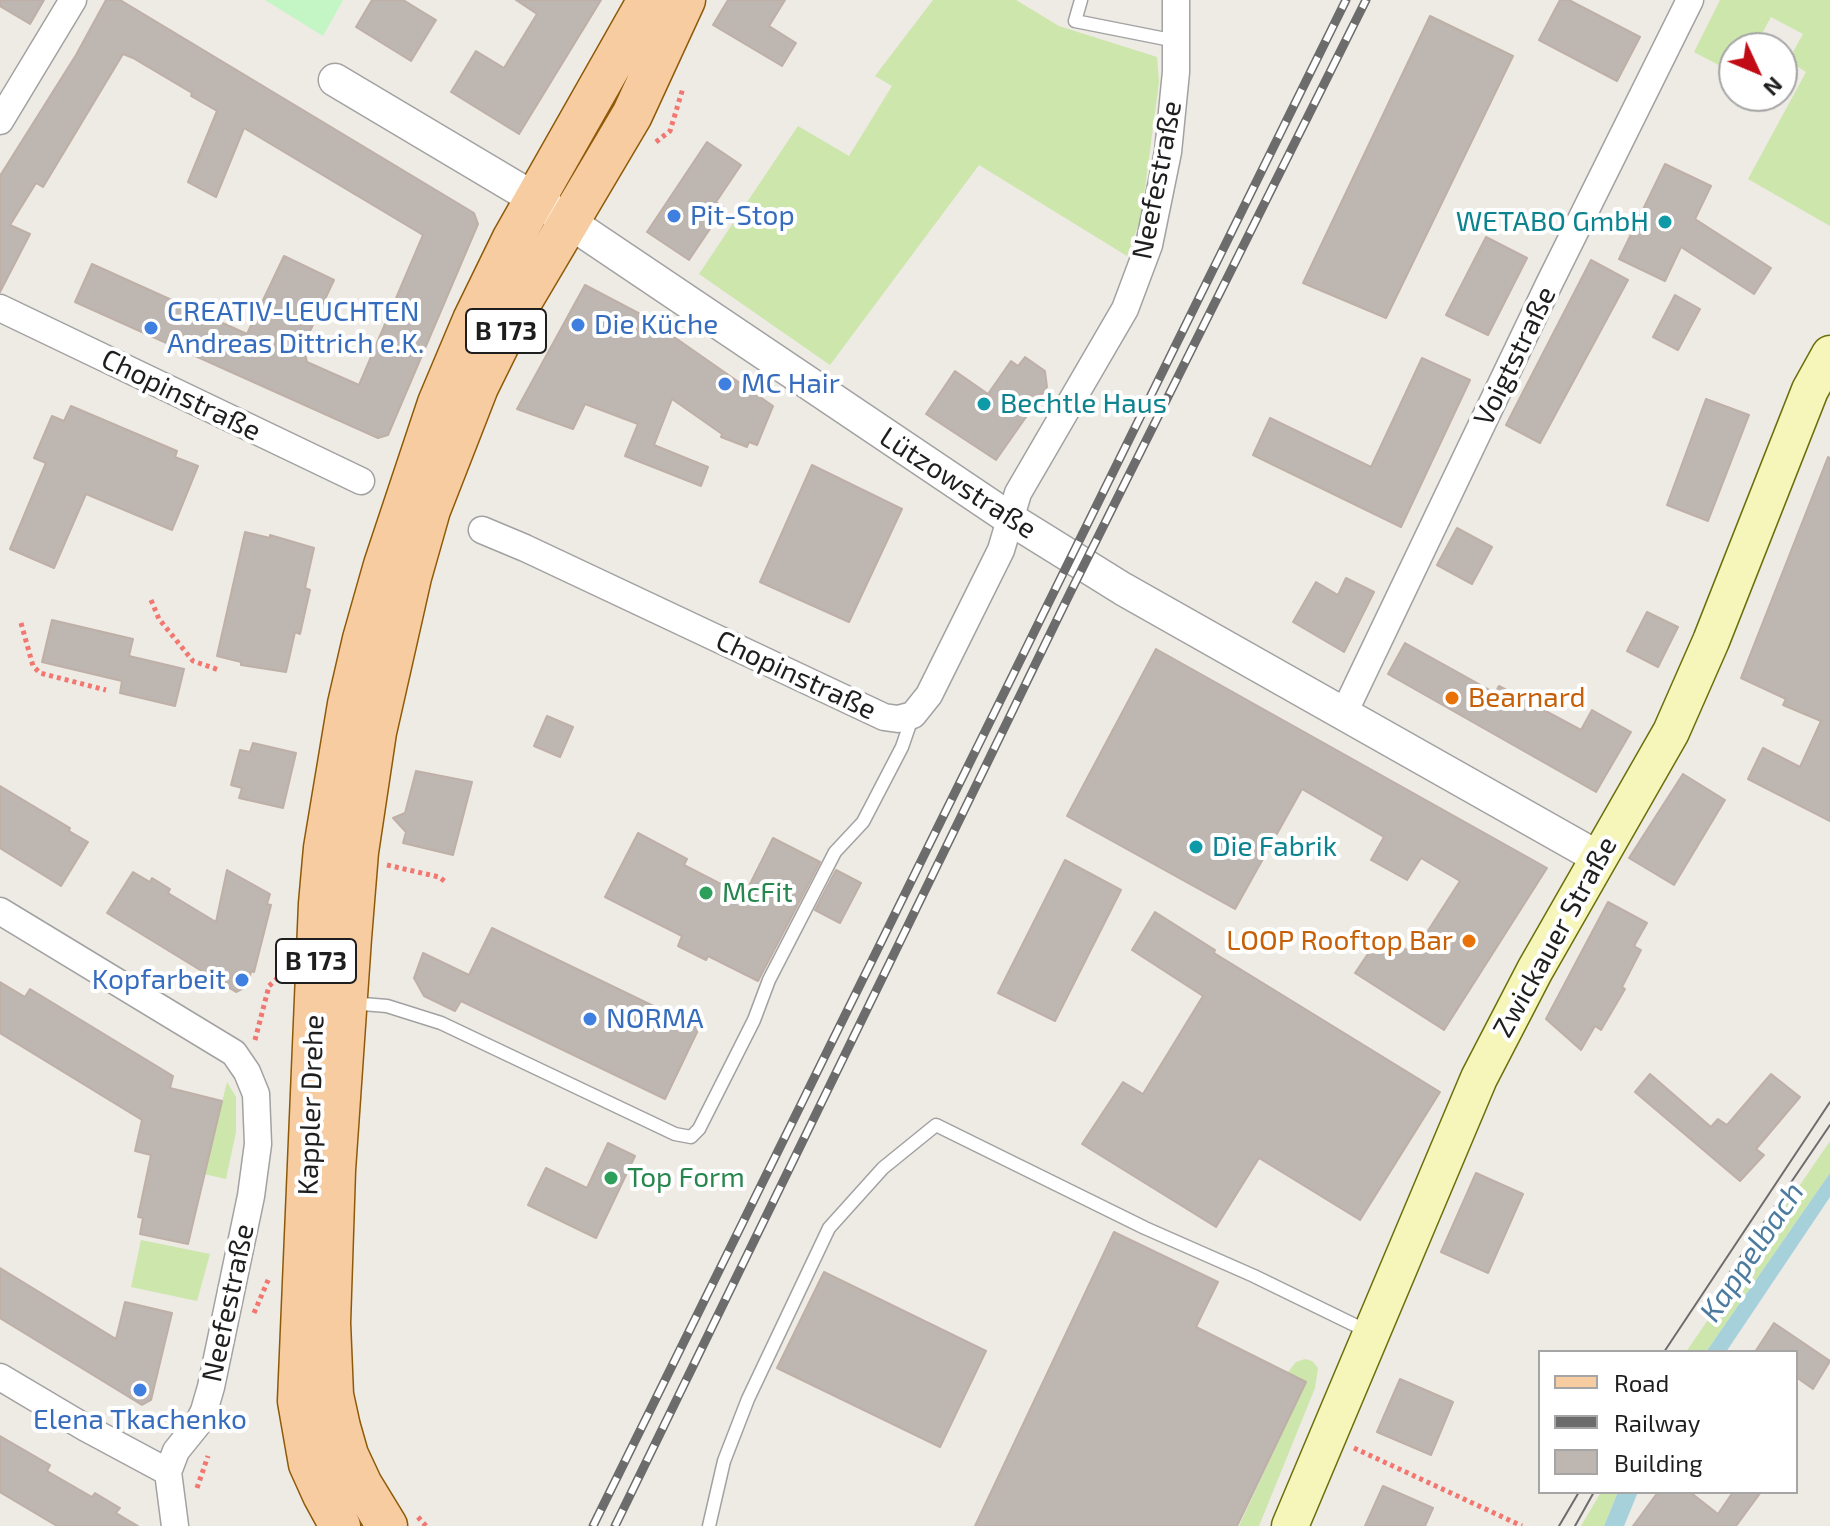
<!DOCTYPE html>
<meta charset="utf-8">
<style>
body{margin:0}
#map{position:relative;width:1830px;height:1526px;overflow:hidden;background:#eeeae4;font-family:"Exo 2",sans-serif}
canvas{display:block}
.legend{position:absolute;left:1538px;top:1350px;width:260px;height:144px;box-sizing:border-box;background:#fff;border:2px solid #a5a5a5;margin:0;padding:10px 14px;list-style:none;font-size:24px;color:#1e1e1e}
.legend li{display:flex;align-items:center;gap:16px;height:40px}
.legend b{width:40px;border:2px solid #a5a5a5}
.north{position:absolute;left:1718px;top:32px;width:80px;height:80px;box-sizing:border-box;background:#fff;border:2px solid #a5a5a5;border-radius:50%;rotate:134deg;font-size:22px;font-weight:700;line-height:32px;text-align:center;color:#1e1e1e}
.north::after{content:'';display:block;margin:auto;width:28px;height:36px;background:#c10b15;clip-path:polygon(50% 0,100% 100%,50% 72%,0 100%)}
</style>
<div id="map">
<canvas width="1830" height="1526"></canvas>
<ul class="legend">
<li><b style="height:10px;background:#f7cca0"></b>Road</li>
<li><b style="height:10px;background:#6c6c6c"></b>Railway</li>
<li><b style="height:22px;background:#beb6b1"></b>Building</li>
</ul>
<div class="north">N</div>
</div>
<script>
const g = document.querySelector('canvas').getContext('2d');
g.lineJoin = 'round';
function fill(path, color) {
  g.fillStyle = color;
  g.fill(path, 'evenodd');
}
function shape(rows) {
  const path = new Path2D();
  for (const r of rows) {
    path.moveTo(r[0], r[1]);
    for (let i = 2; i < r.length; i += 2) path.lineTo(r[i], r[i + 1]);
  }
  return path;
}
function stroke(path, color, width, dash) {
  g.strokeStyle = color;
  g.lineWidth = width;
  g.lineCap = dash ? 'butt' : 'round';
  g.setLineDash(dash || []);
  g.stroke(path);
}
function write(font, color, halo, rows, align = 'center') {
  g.font = font + ' "Exo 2",sans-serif';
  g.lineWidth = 8;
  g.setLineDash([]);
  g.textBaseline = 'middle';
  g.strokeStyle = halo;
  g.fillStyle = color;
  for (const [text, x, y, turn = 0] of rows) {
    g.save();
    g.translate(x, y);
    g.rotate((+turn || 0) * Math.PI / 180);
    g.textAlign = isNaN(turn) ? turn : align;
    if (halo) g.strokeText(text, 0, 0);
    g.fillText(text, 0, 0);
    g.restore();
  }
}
fill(shape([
 [933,0,1016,0,1059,26,1157,57,1159,82,1141,218,1127,256,979,165,830,365,699,274,798,126,849,156,892,86,875,76],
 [1720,0,1830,0,1830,226,1748,179,1806,72,1788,61,1803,34,1771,17,1754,48,1734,48,1734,73,1694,52],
 [227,1082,236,1097,236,1132,226,1179,204,1174],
 [1830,1141,1830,1173,1706,1352,1686,1352],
 [141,1240,210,1254,197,1301,131,1287],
 [1305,1359,1312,1361,1318,1368,1315,1388,1259,1526,1239,1526,1306,1382,1288,1372,1296,1362],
 [1601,1492,1618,1492,1604,1526,1581,1526]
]), '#cce6ac');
fill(shape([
 [265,0,343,0,323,36]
]), '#c3f6c4');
fill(shape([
 [1830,1173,1830,1197,1726,1352,1706,1352],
 [1618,1492,1638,1492,1624,1526,1604,1526]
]), '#a6d1da');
const building = shape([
 [0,0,44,0,30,24,0,6,0,0],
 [106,0,120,0,474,213,478,224,388,435,378,438,75,302,92,264,247,334,284,256,334,280,303,346,307,362,359,385,423,235,244,128,216,197,188,182,217,111,191,96,192,93,133,58,123,54,43,187,36,183,10,225,30,234,0,292,0,176,76,55,106,0],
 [372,0,403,0,436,20,411,61,356,27,372,0],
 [516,0,601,0,519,134,451,92,476,51,504,68,537,14,516,0],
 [728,0,785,0,769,26,796,43,782,66,713,25,728,0],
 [1560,0,1569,0,1640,37,1617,81,1539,40,1560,0],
 [1430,16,1513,56,1386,318,1303,283,1430,16],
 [707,142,741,165,716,202,724,208,689,260,647,232,707,142],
 [1665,164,1711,186,1695,219,1771,268,1754,294,1681,247,1665,281,1619,259,1665,164],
 [1486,237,1527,258,1488,335,1446,315,1486,237],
 [1591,260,1628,280,1540,443,1506,425,1591,260],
 [585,285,644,316,773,406,757,445,749,442,747,447,721,437,722,434,672,399,654,445,708,467,701,486,625,456,638,424,585,404,573,429,517,409,585,285],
 [1675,295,1700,309,1678,350,1653,337,1675,295],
 [1025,357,1045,371,1047,387,996,460,926,414,955,371,988,394,1011,361,1018,366,1025,357],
 [1422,358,1470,380,1401,527,1253,455,1270,418,1371,467,1422,358],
 [1706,399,1749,415,1708,521,1667,505,1706,399],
 [71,406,177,451,175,457,198,466,172,530,86,494,54,568,10,549,46,463,34,458,52,416,64,421,71,406],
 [1828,457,1830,458,1830,821,1748,779,1763,748,1800,767,1821,721,1783,705,1786,699,1741,678,1828,457],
 [812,465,902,509,849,622,760,582,812,465],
 [1457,528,1492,547,1472,584,1437,565,1457,528],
 [245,532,270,538,270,535,314,548,305,588,310,590,300,634,295,632,286,672,241,665,241,662,217,656,245,532],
 [1346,578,1374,592,1344,652,1293,622,1316,582,1338,595,1346,578],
 [1647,612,1678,627,1658,667,1627,651,1647,612],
 [52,620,133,639,129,656,184,669,175,706,120,693,122,681,42,662,52,620],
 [1405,643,1495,693,1499,686,1581,730,1592,710,1631,732,1596,792,1388,674,1405,643],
 [1156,649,1547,868,1444,1030,1355,973,1382,933,1413,954,1460,881,1421,858,1407,880,1371,860,1384,837,1302,789,1235,909,1067,816,1156,649],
 [547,716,573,727,560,757,534,746,547,716],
 [253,743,296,753,283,808,239,798,242,788,231,785,240,750,250,752,253,743],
 [416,771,472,782,453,855,403,843,406,832,393,818,405,813,416,771],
 [1683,774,1725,800,1674,885,1629,858,1683,774],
 [0,786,70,828,69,831,88,842,61,886,0,848,0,786],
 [638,833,687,859,684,865,744,896,773,838,820,862,758,981,708,956,706,960,678,946,682,936,605,897,638,833],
 [1065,860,1121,890,1055,1021,998,993,1065,860],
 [227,870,270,894,267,904,271,905,254,972,251,971,248,986,236,992,107,913,133,872,150,882,152,878,170,889,168,893,216,922,227,870],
 [836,870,861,883,840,923,815,910,836,870],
 [1608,902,1647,923,1634,946,1641,950,1622,987,1625,989,1601,1030,1595,1026,1581,1050,1546,1019,1608,902],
 [1155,912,1215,950,1214,953,1440,1092,1360,1220,1259,1158,1216,1227,1082,1144,1123,1082,1143,1094,1203,996,1132,950,1155,912],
 [492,928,699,1028,665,1099,461,1001,455,1011,424,996,414,978,423,953,469,975,492,928],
 [0,982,25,997,30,989,173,1076,170,1088,222,1101,188,1244,140,1234,143,1218,138,1217,151,1155,135,1151,142,1120,0,1033,0,982],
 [1650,1074,1711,1127,1718,1119,1727,1125,1771,1074,1800,1097,1756,1149,1764,1155,1740,1181,1635,1092,1650,1074],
 [608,1143,635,1156,596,1238,528,1205,546,1168,587,1188,608,1143],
 [1476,1173,1523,1194,1488,1273,1441,1252,1476,1173],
 [1114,1232,1218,1282,1196,1327,1306,1382,1237,1526,975,1526,1114,1232],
 [0,1268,116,1339,125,1302,172,1313,151,1400,142,1405,0,1318,0,1268],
 [824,1272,986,1351,940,1447,777,1368,824,1272],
 [1774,1323,1830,1361,1813,1389,1796,1377,1796,1352,1755,1352,1774,1323],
 [1400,1379,1453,1402,1431,1455,1377,1432,1400,1379],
 [0,1436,50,1465,47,1471,92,1497,95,1493,120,1508,116,1513,138,1526,57,1526,0,1492,0,1436],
 [1383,1486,1433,1508,1425,1526,1365,1526,1383,1486],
 [1658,1492,1690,1492,1718,1514,1733,1492,1761,1492,1736,1526,1633,1526,1658,1492]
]);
fill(building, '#beb6b1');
stroke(building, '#bfb0a7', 2);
const service = shape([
 [1081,0,1075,21,1176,41],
 [350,1003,387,1006,441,1023,675,1134,691,1137,699,1129,754,1020,769,980,835,852,863,822,902,747,913,715],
 [709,1526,724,1461,748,1399,829,1228,883,1168,936,1125,1145,1228,1254,1276,1369,1332]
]);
const minor = shape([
 [0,121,73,0],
 [0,308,361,481],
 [482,530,525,548,884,717,898,719,913,715,929,695,1001,550,1018,493,1125,309,1149,245,1168,152,1176,72,1176,0],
 [1344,713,1549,284,1690,0],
 [0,911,234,1053,247,1072,256,1094,258,1144,251,1196,211,1387,204,1411,197,1425,176,1451,168,1472,175,1526],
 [0,1377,86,1428,168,1472]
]);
const tertiary = shape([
 [335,80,535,199,1012,520,1123,589,1599,858]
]);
const secondary = shape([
 [1290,1526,1479,1078,1535,970,1671,732,1711,641,1810,390,1830,354]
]);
const primary = shape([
 [340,1526,323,1495,309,1464,298,1401,319,904,324,848,348,704,363,639,384,565,438,403,473,320,513,238,648,0],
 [387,1526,362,1485,348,1455,340,1427,333,1395,330,1323,335,1170,351,938,358,852,376,732,411,577,430,510,478,387,513,316,632,115,685,0]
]);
stroke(service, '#a2a2a2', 15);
stroke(minor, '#a2a2a2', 29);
stroke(tertiary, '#a2a2a2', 35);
stroke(secondary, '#6a6f0a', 39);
stroke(primary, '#8f5a08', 43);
stroke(shape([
 [656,142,670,131,683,88],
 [151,600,159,619,193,661,219,670],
 [21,623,33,666,40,673,106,690],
 [387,865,439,877,447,883],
 [255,1040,269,986,283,973],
 [254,1313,269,1278],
 [1354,1448,1522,1526],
 [197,1488,208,1456],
 [418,1517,426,1526]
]), '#f27771', 5, [4, 4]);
stroke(service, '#fff', 12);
stroke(minor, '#fff', 26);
stroke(tertiary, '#fff', 32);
stroke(secondary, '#f6f5ba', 36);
stroke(primary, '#f7cca0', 40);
stroke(shape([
 [1726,1278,1830,1125],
 [1664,1352,1830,1102],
 [1559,1526,1579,1492],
 [1575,1526,1594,1492]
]), '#6c6c6c', 2);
const rail = shape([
 [593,1526,1346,0],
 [615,1526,1071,591,1366,0]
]);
stroke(rail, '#6c6c6c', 9);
stroke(rail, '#fff', 6, [18]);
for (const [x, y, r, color] of [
 [674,216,8,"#3f7fe0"],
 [1665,222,8,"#0f9aa8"],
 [578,325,8,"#3f7fe0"],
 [151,328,8,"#3f7fe0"],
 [725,384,8,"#3f7fe0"],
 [984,404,8,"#0f9aa8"],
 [1452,698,8,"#e8710a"],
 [1196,847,8,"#0f9aa8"],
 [706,893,8,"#2e9e5b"],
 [1469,941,8,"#e8710a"],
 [242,980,8,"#3f7fe0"],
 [590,1019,8,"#3f7fe0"],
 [611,1178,8,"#2e9e5b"],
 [140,1390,8,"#3f7fe0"]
]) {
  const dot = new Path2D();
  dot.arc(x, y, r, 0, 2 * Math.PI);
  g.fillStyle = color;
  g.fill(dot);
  stroke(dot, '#fff', 3);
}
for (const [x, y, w] of [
 [506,331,80],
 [316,961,80]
]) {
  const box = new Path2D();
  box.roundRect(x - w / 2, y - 22, w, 44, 6);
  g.fillStyle = '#fff';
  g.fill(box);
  stroke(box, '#1e1e1e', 2);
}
write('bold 26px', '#1e1e1e', null, [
 ["B 173",506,331],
 ["B 173",316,961]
]);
write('28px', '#1e1e1e', '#fff', [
 ["Neefestraße",1157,180,-79],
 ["Voigtstraße",1515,356,-64],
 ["Chopinstraße",181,395,26],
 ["Lützowstraße",958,483,33],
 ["Chopinstraße",796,675,25],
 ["Zwickauer Straße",1555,937,-61],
 ["Kappler Drehe",311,1105,-88],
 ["Neefestraße",228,1303,-78]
]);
write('28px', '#366cbe', '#fff', [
 ["Pit-Stop",690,216],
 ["CREATIV-LEUCHTEN",167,312],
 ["Andreas Dittrich e.K.",167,344],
 ["Die Küche",594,325],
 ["MC Hair",741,384],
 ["Kopfarbeit",226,980,"right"],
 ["NORMA",606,1019],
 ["Elena Tkachenko",140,1420,"center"]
], 'left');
write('28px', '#0d838f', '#fff', [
 ["WETABO GmbH",1649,222,"right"],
 ["Bechtle Haus",1000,404],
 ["Die Fabrik",1212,847]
], 'left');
write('28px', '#c56008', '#fff', [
 ["Bearnard",1468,698],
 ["LOOP Rooftop Bar",1453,941,"right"]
], 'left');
write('28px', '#27864d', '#fff', [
 ["McFit",722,893],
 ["Top Form",627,1178]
], 'left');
write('italic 30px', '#4c7ba0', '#fff', [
 ["Kappelbach",1752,1252,-56]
]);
</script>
